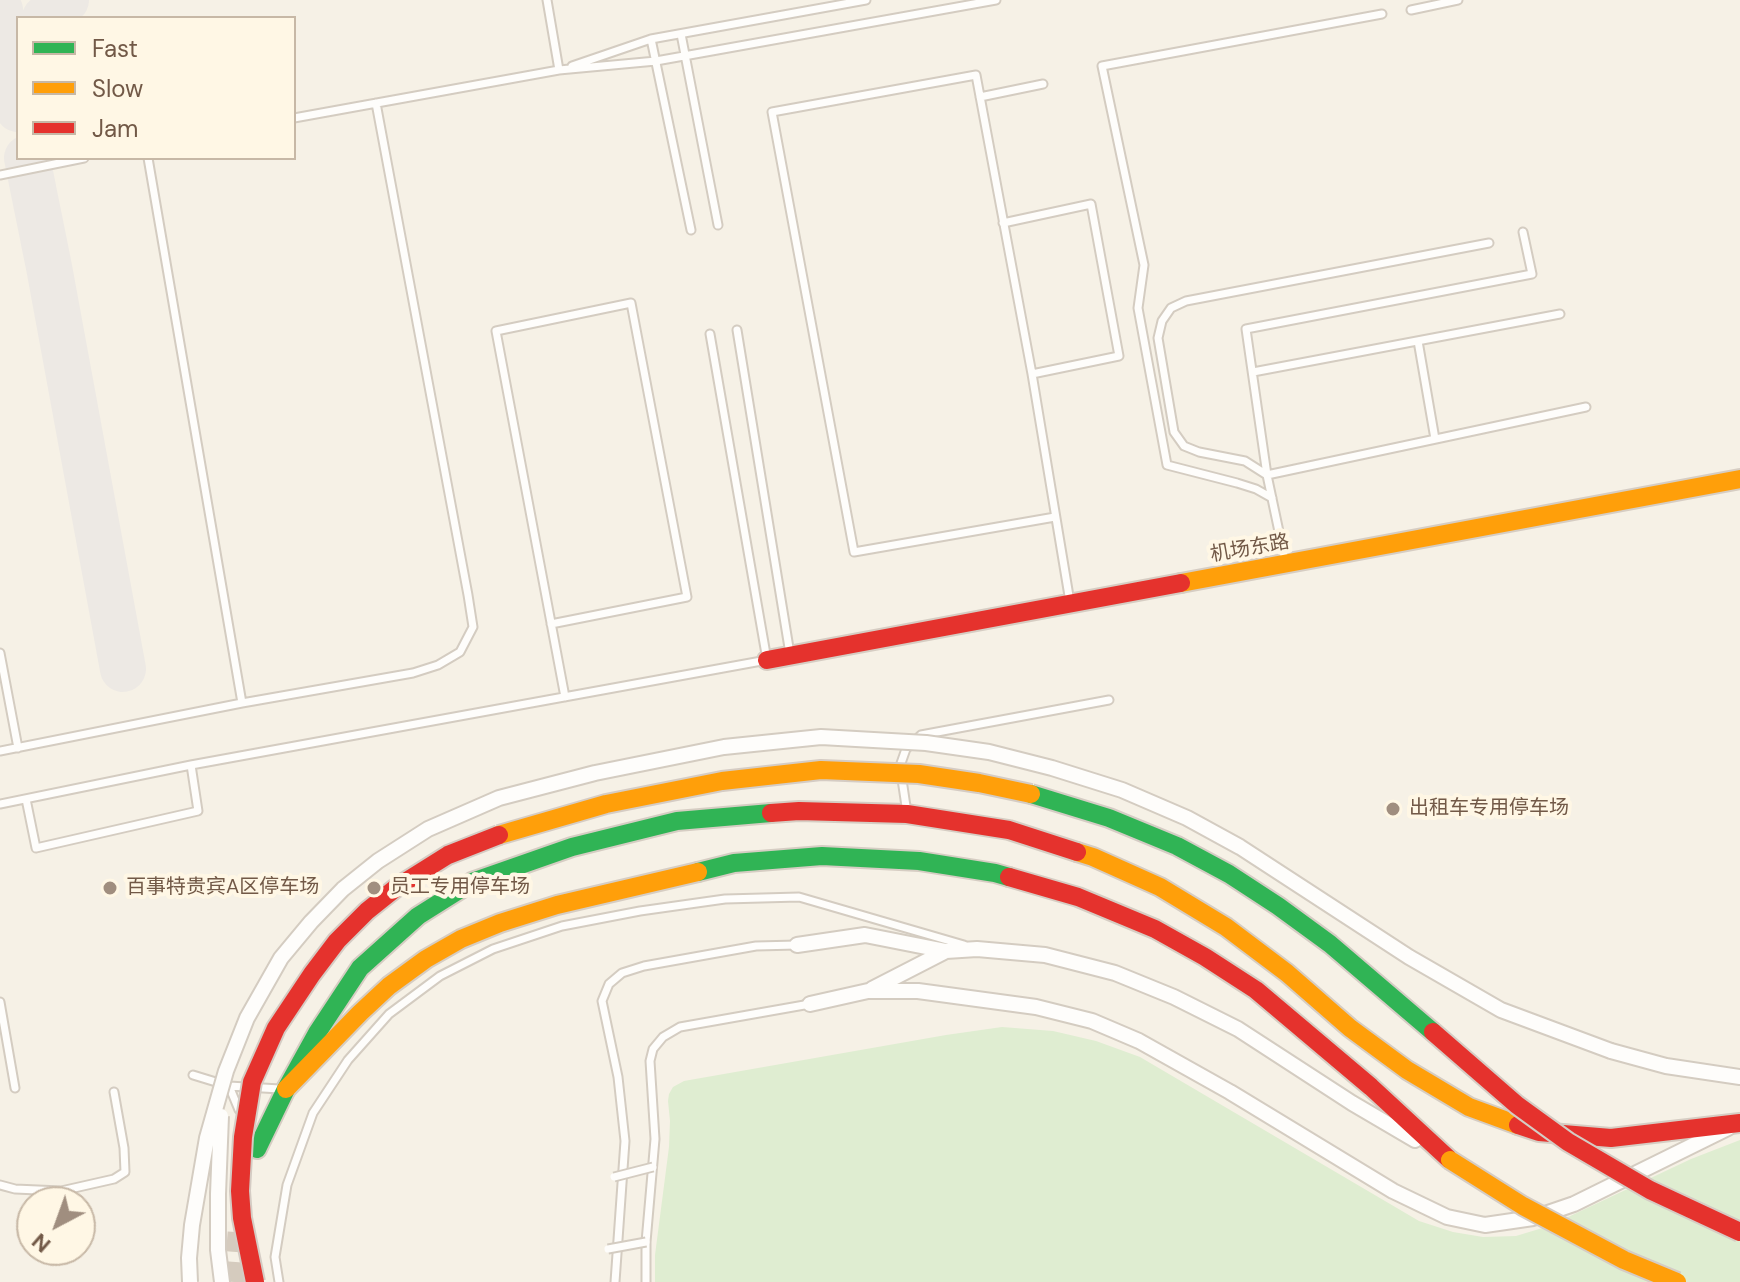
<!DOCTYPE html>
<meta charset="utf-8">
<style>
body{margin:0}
#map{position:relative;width:1740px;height:1282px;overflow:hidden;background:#f6f1e6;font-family:"DM Sans",sans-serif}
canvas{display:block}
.legend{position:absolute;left:16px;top:16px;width:280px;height:144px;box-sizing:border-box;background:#fff7e5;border:2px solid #c7b8a6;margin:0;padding:10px 14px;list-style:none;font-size:24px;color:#725947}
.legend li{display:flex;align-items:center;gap:16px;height:40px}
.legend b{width:40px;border:2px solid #c7b8a6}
.north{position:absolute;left:16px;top:1186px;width:80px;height:80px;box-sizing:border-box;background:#fff7e5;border:2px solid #c7b8a6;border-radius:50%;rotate:221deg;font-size:22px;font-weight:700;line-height:32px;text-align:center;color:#725947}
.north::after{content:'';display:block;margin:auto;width:28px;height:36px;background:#a08e7f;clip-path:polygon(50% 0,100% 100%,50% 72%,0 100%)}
</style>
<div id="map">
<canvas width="1740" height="1282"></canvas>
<ul class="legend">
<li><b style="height:10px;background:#30b455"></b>Fast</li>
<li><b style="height:10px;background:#ff9f0a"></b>Slow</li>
<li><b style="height:10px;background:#e5322d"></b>Jam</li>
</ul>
<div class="north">N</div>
</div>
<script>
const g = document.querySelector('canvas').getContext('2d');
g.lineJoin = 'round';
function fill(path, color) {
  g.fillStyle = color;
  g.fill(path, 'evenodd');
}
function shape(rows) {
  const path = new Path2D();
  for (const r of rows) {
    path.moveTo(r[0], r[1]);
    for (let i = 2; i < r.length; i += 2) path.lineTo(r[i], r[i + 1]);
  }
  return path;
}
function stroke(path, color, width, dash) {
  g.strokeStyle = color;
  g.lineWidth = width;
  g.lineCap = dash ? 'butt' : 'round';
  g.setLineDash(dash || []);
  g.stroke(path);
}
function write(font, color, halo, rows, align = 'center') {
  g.font = font + ' "DM Sans","Noto Sans SC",sans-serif';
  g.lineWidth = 8;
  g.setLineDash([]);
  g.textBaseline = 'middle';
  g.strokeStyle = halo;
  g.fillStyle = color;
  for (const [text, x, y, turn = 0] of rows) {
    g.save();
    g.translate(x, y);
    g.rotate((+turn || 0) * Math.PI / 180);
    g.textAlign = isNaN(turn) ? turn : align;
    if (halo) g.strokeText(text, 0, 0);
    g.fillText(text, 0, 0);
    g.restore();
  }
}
fill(shape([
 [1002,1027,1053,1031,1096,1041,1140,1057,1419,1221,1453,1232,1483,1237,1516,1236,1549,1226,1691,1159,1740,1140,1740,1282,655,1282,655,1255,669,1147,670,1121,668,1101,669,1094,673,1087,684,1081,946,1035]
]), '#dfedd1');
stroke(shape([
 [0,10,18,109],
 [45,18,66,0],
 [27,158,49,267,123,669]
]), '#ede9e4', 46);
stroke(shape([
 [234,1282,238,1227]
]), '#d5cbbe', 20, [20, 10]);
const lane = shape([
 [547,0,559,70],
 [1411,10,1458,0],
 [681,34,718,225],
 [651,39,691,230],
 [572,66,651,39,866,0],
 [980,97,1043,84],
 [294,118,559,70,656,61,996,0],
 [148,158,242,703],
 [0,175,84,158],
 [1003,223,1091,204,1119,356,1032,374],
 [1489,243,1186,301,1171,308,1162,321,1158,338,1174,432,1184,446,1199,452,1245,461,1267,475,1586,407],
 [737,330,790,654],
 [1418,341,1435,439],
 [1253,372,1560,314],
 [1272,498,1256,489,1237,483,1167,465,1138,308,1144,265,1102,66,1382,14],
 [1055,517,854,552,772,112,976,75,1032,374,1070,602],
 [1285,560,1267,475,1246,329,1532,274,1523,232],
 [551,624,687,597,631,303,496,331,565,697],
 [0,653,18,748],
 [0,751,242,703,413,673,438,665,460,652,473,627,468,595,376,103],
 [26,799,36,848,198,811,191,765],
 [0,804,191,765,767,660,710,334],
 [907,813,900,766,906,749,921,735,1109,700],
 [0,1002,15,1088],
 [193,1075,229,1086,280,1089],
 [229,1086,239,1110],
 [0,1185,15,1189,61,1191,114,1179,125,1172,124,1148,114,1092],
 [279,1282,275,1257,287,1185,313,1113,348,1060,389,1014,440,976,493,949,562,926,640,911,725,899,799,897,964,945],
 [615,1282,625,1141,618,1077,602,1001,609,984,622,973,644,966,756,946,797,945],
 [646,1282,646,1242,655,1139,650,1061,653,1049,663,1037,680,1027,810,1004]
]);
const street = shape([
 [797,945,865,935,946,951,977,949,1045,955,1115,973,1174,997,1238,1029,1352,1103,1415,1140],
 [872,989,946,951],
 [810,1004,868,991,918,991,1036,1007,1092,1021,1139,1041,1230,1092,1393,1191,1447,1217,1485,1225,1533,1218,1574,1204,1728,1128],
 [1611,1051,1666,1066,1740,1077],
 [218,1194,218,1250,222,1282]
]);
const fast = shape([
 [698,872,734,863,822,856,919,861,995,873,1009,877],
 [257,1149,286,1089,317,1033,360,968,418,916,472,882,572,847,677,821,771,813]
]);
const slow = shape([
 [1181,583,1740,479],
 [1077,852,1093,857,1160,887,1226,927,1287,973,1350,1028,1407,1070,1469,1107,1518,1125],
 [286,1089,360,1013,389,986,426,959,461,939,500,923,557,905,698,872]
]);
const jam = shape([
 [767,660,1181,583],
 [771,813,799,811,907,814,1009,830,1077,852],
 [1009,877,1078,897,1155,929,1205,957,1256,990,1371,1087,1450,1160],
 [1518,1125,1539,1132,1611,1138,1740,1123]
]);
stroke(lane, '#d4ccc1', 11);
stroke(street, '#d4ccc1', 18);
stroke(fast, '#d6cdc3', 22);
stroke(slow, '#d6cdc3', 22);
stroke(jam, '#d6cdc3', 22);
stroke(lane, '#fefdfb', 7);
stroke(street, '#fefdfb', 14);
stroke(fast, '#30b455', 18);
stroke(slow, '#ff9f0a', 18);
stroke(jam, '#e5322d', 18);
const laneBridge = shape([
 [614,1177,653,1167],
 [608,1249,646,1242]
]);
const streetBridge = shape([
 [218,1194,221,1116],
 [190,1282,189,1258,192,1225,207,1138,226,1071,247,1018,281,958,311,922,343,889,378,861,428,829,499,798,595,773,724,747,821,737,926,743,989,752,1052,768,1122,790,1187,818,1240,847,1409,957,1501,1010,1611,1051]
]);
const fastBridge = shape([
 [1031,794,1109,818,1177,846,1229,874,1278,906,1330,944,1433,1032]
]);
const slowBridge = shape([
 [499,835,606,804,722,781,821,770,919,774,979,783,1031,794],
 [1450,1160,1523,1206,1624,1260,1677,1282]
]);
const jamBridge = shape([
 [1433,1032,1517,1105,1568,1142,1650,1190,1740,1232],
 [255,1282,242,1218,240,1191,243,1137,252,1082,276,1028,312,974,337,941,367,911,397,887,448,855,499,835]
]);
stroke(laneBridge, '#d4ccc1', 11, []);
stroke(streetBridge, '#d4ccc1', 18, []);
stroke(fastBridge, '#d5ccc4', 22, []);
stroke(slowBridge, '#d5ccc4', 22, []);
stroke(jamBridge, '#d5ccc4', 22, []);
stroke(laneBridge, '#fefdfb', 7);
stroke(streetBridge, '#fefdfb', 14);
stroke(fastBridge, '#30b455', 18);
stroke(slowBridge, '#ff9f0a', 18);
stroke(jamBridge, '#e5322d', 18);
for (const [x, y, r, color] of [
 [1393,809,8,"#a08e7f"],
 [110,888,8,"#a08e7f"],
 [374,888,8,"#a08e7f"]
]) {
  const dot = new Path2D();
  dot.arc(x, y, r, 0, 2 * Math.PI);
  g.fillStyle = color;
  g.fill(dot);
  stroke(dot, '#fff7e5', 3);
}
write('20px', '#725947', '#fff7e5', [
 ["机场东路",1250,549,-10]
]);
write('20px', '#725947', '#fff7e5', [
 ["出租车专用停车场",1409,809],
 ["百事特贵宾A区停车场",126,888],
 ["员工专用停车场",390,888]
], 'left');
</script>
